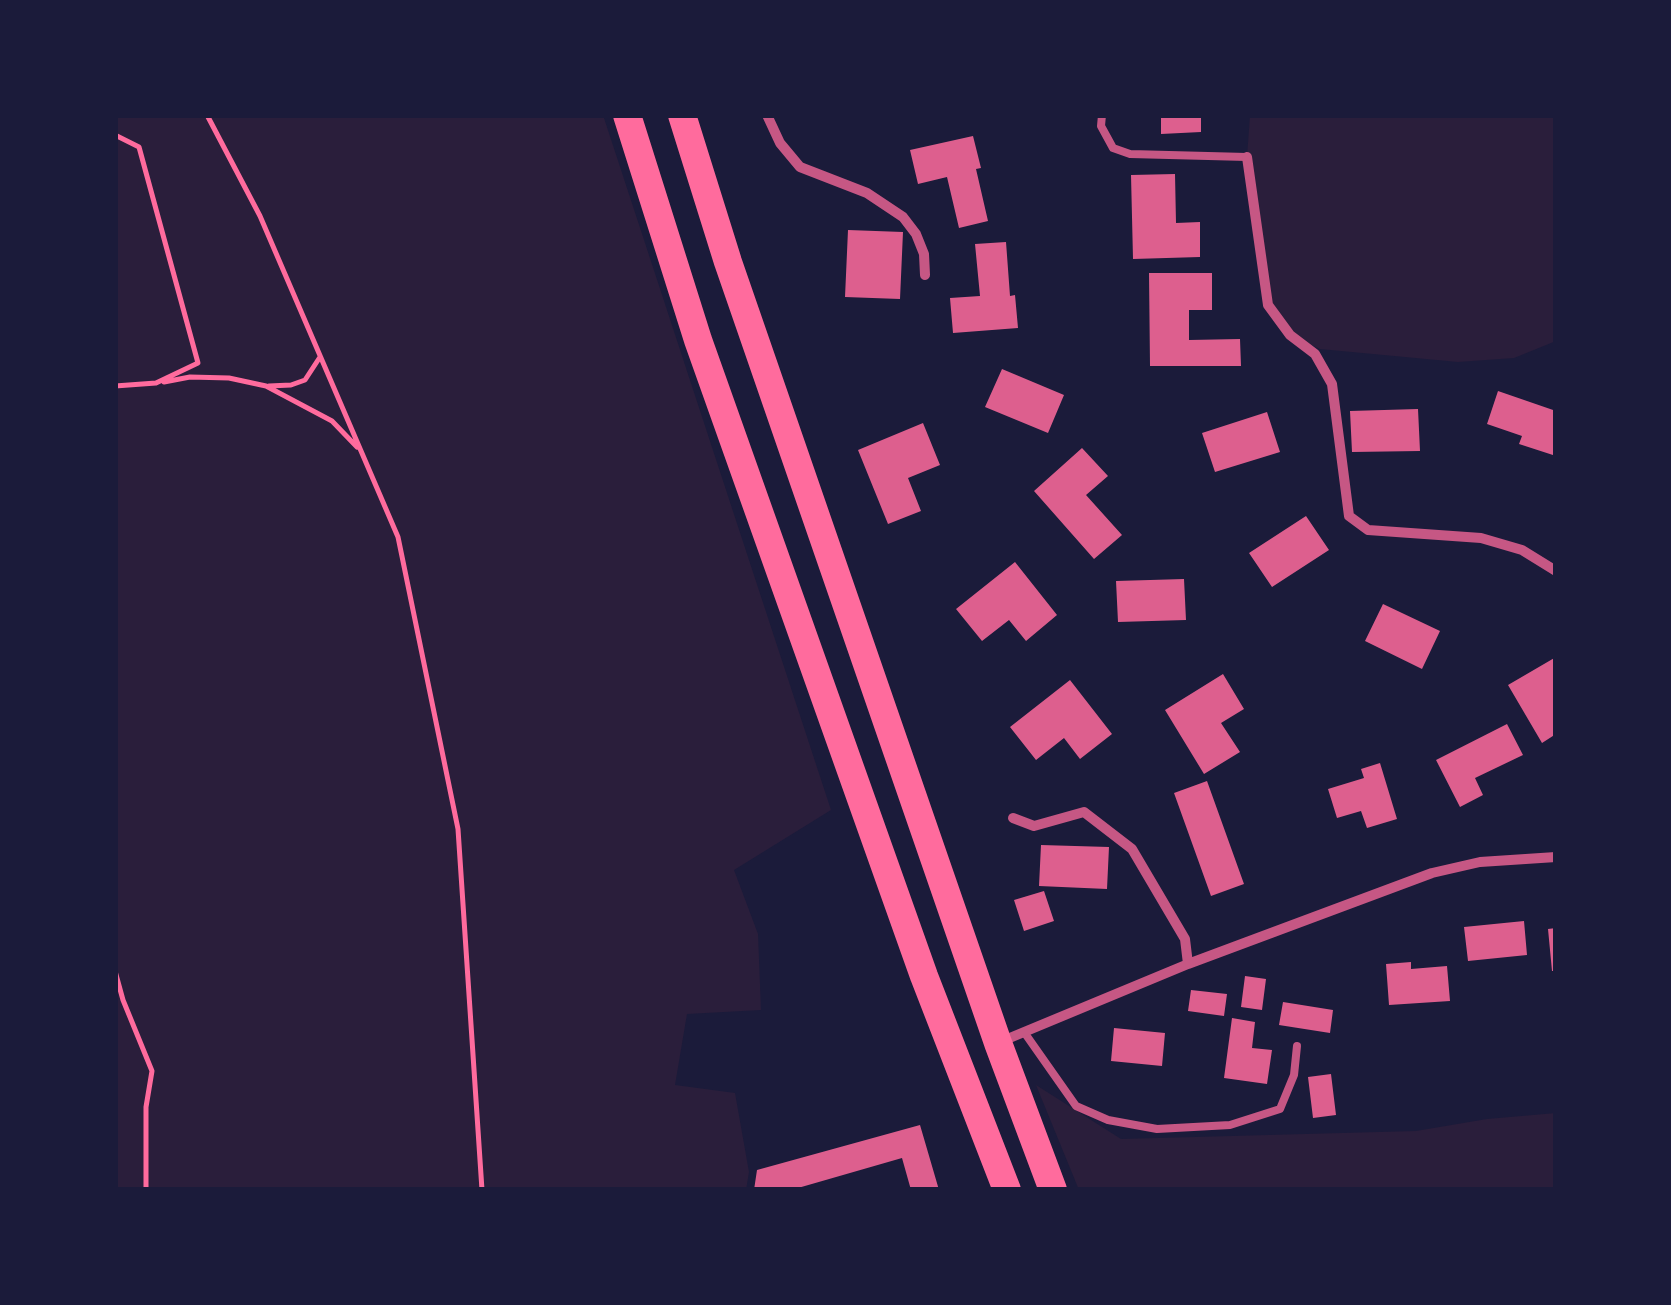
<!DOCTYPE html>
<style>
body{margin:0}
#map{position:relative;width:1671px;height:1305px;overflow:hidden;background:#1b1b3a;font-family:"Alegreya Sans",sans-serif}
canvas{display:block}
.frame{position:absolute;inset:0;border:118px solid #1b1b3a;pointer-events:none}
</style>
<div id="map">
<canvas width="1671" height="1305"></canvas>
<div class="frame"></div>
</div>
<script>
const g = document.querySelector('canvas').getContext('2d');
g.lineJoin = 'round';
function fill(path, color) {
  g.fillStyle = color;
  g.fill(path, 'evenodd');
}
function shape(rows) {
  const path = new Path2D();
  for (const r of rows) {
    path.moveTo(r[0], r[1]);
    for (let i = 2; i < r.length; i += 2) path.lineTo(r[i], r[i + 1]);
  }
  return path;
}
function stroke(path, color, width, dash) {
  g.strokeStyle = color;
  g.lineWidth = width;
  g.lineCap = dash ? 'butt' : 'round';
  g.setLineDash(dash || []);
  g.stroke(path);
}
fill(shape([
 [115,115,603,115,831,810,734,870,758,934,761,1010,687,1014,675,1085,735,1093,749,1172,746,1190,115,1190],
 [1250,115,1556,115,1556,341,1514,358,1458,362,1320,349,1290,335,1268,305,1247,157],
 [1036,1085,1121,1139,1416,1131,1487,1119,1556,1113,1556,1190,1079,1190]
]), '#2a1e3b');
fill(shape([
 [1161,115,1201,115,1201,132,1161,134],
 [973,136,981,168,976,169,988,221,959,228,947,177,918,184,910,150],
 [1175,174,1176,223,1200,222,1200,257,1133,259,1131,175],
 [848,230,903,232,900,299,845,297],
 [1006,242,1010,296,1015,295,1018,328,953,333,950,298,980,296,975,244],
 [1149,273,1212,273,1212,310,1189,310,1189,340,1240,339,1241,366,1150,366],
 [1002,369,1064,395,1048,433,985,407],
 [1498,391,1556,411,1556,456,1519,444,1522,436,1487,424],
 [1418,409,1420,451,1352,452,1350,411],
 [1267,412,1280,452,1215,472,1202,433],
 [923,423,940,465,908,478,921,511,888,524,858,450],
 [1082,448,1108,476,1086,495,1122,535,1094,559,1034,491],
 [1306,516,1329,550,1272,587,1249,553],
 [1015,562,1057,615,1026,641,1009,620,982,641,956,609],
 [1184,579,1186,620,1118,622,1116,581],
 [1383,604,1440,631,1422,669,1365,641],
 [1556,657,1556,734,1542,743,1508,685],
 [1223,674,1244,709,1221,723,1240,752,1204,774,1165,710],
 [1070,680,1112,734,1080,759,1064,738,1036,760,1010,727],
 [1507,724,1523,755,1475,778,1483,795,1460,807,1436,760],
 [1380,763,1397,819,1367,828,1361,811,1337,818,1328,789,1364,778,1361,769],
 [1207,781,1244,884,1211,896,1174,793],
 [1041,845,1109,847,1107,889,1039,886],
 [1044,891,1054,921,1024,931,1014,900],
 [1524,921,1527,955,1468,961,1464,927],
 [1556,928,1556,971,1552,971,1548,929],
 [1411,962,1411,969,1447,966,1450,1001,1389,1005,1386,964],
 [1245,976,1266,979,1262,1010,1241,1007],
 [1191,990,1227,994,1224,1016,1188,1011],
 [1283,1002,1333,1010,1330,1033,1279,1025],
 [1232,1018,1255,1022,1252,1048,1272,1050,1267,1084,1224,1078],
 [1114,1028,1165,1033,1162,1066,1111,1061],
 [1331,1074,1336,1115,1313,1118,1308,1077],
 [920,1125,939,1190,911,1190,902,1158,791,1190,754,1190,757,1170]
]), '#dd5f8e');
stroke(shape([
 [207,115,260,216,398,537,458,829,482,1190],
 [115,135,139,147,198,363,156,383,115,386],
 [164,382,190,377,229,378,266,386,332,421,357,447],
 [269,386,291,385,305,380,320,357],
 [115,971,123,1000,152,1071,146,1107,146,1190]
]), '#ff6b9d', 5);
stroke(shape([
 [1102,115,1101,126,1113,148,1130,154,1247,157],
 [1024,1032,1076,1106,1108,1120,1157,1129,1230,1125,1280,1109,1294,1075,1297,1046]
]), '#c65784', 8);
stroke(shape([
 [767,115,780,143,800,167,867,193,903,217,916,234,924,254,925,275],
 [1247,157,1268,305,1290,335,1315,354,1332,384,1349,516,1368,530,1481,538,1522,550,1556,571],
 [1013,818,1034,826,1084,812,1132,849,1185,939,1188,964],
 [1000,1042,1188,964,1432,873,1480,862,1556,857]
]), '#c65784', 10);
stroke(shape([
 [627,115,698,340,924,976,1007,1190],
 [682,115,728,262,998,1043,1053,1190]
]), '#ff6b9d', 28);
</script>
